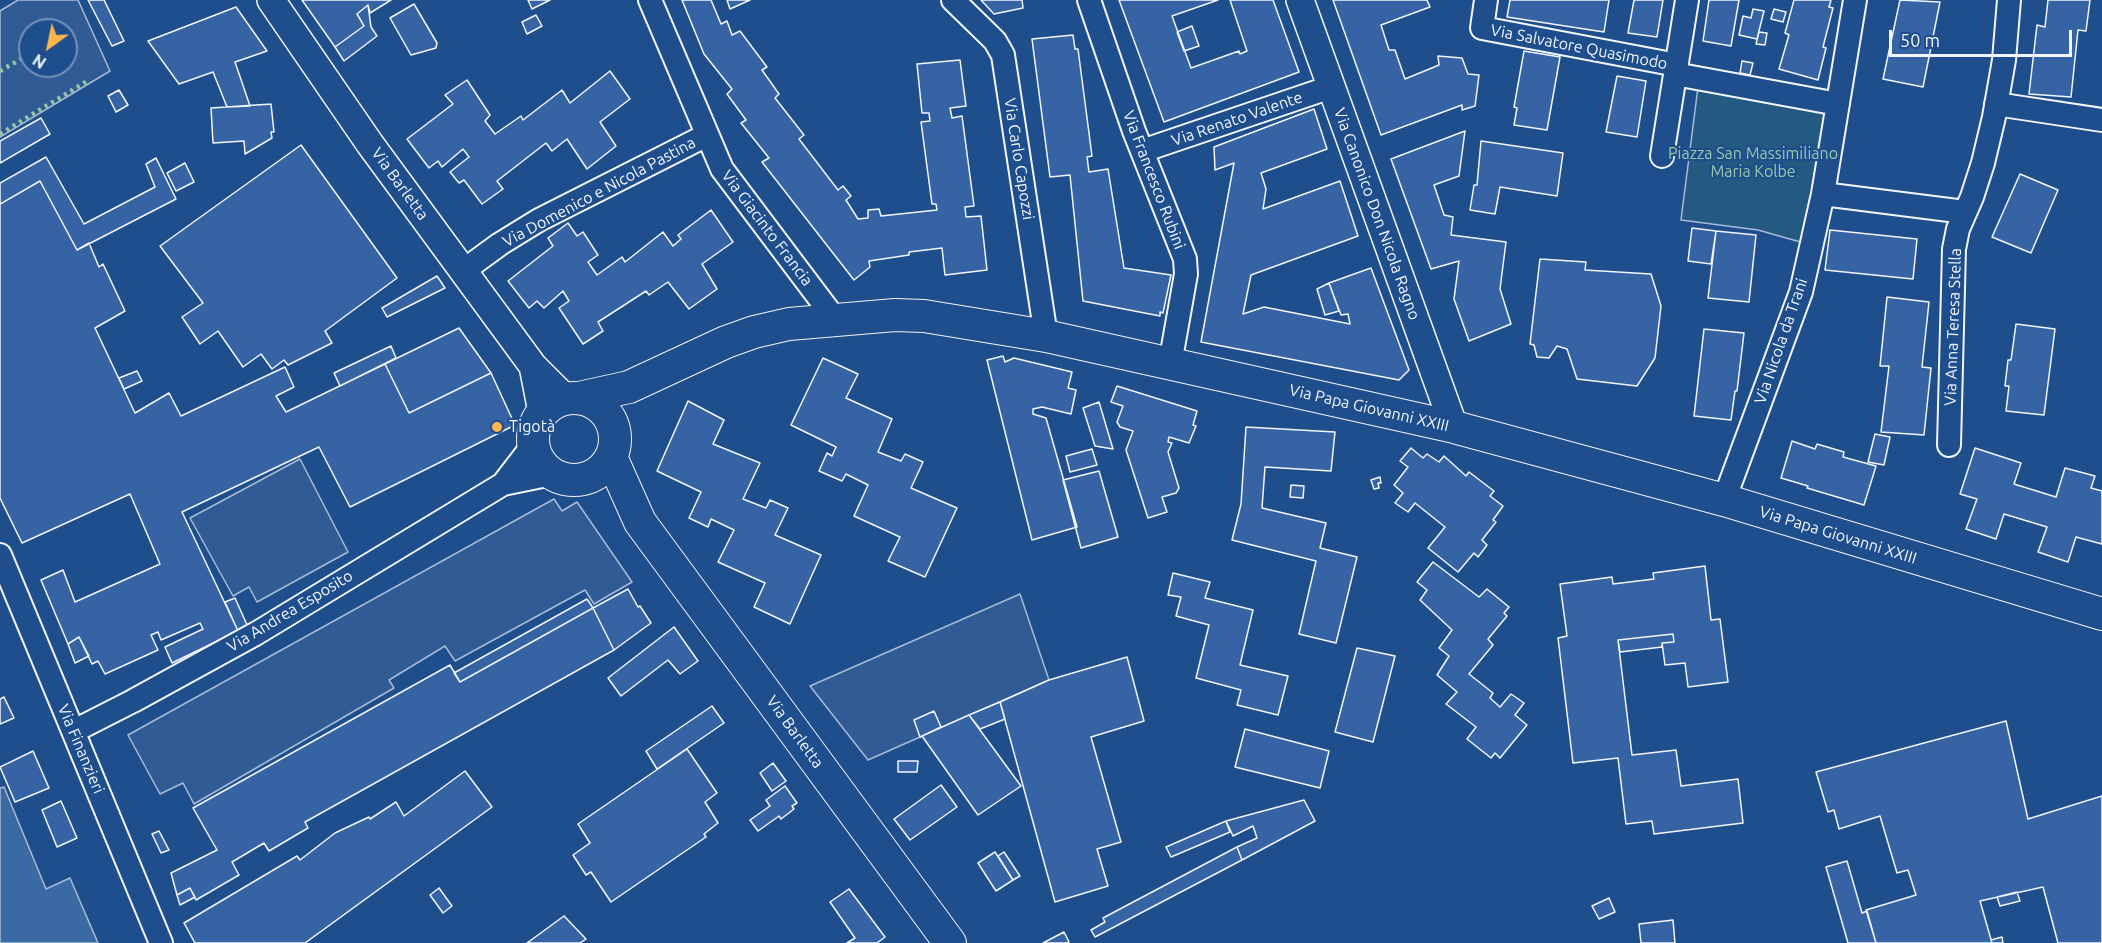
<!DOCTYPE html>
<meta charset="utf-8">
<style>
body{margin:0}
#map{position:relative;width:2102px;height:943px;overflow:hidden;background:#1f4e8c;font-family:Ubuntu,sans-serif}
canvas{display:block}
.north{position:absolute;left:18px;top:18px;width:60px;height:60px;box-sizing:border-box;background:#1f4e8c;border:2px solid #7391ba;border-radius:50%;rotate:213deg;font-size:16px;font-weight:700;line-height:24px;text-align:center;color:#f2f6ff}
.north::after{content:'';display:block;margin:auto;width:21px;height:27px;background:#ffb74d;clip-path:polygon(50% 0,100% 100%,50% 72%,0 100%)}
.scale{position:absolute;left:1889px;top:30px;width:183px;height:27px;box-sizing:border-box;border:3px solid #f2f6ff;border-top:0;padding-left:8px;font-size:18px;line-height:21px;white-space:nowrap;color:#f2f6ff;-webkit-text-stroke:4px #1f4e8c;paint-order:stroke}
</style>
<div id="map">
<canvas width="2102" height="943"></canvas>
<div class="north">N</div>
<div class="scale">50 m</div>
</div>
<script>
const g = document.querySelector('canvas').getContext('2d');
g.lineJoin = 'round';
function fill(path, color) {
  g.fillStyle = color;
  g.fill(path, 'evenodd');
}
function shape(rows) {
  const path = new Path2D();
  for (const r of rows) {
    if (r.length === 3) {
      path.moveTo(r[0] + r[2], r[1]);
      path.arc(r[0], r[1], r[2], 0, 2 * Math.PI);
      continue;
    }
    path.moveTo(r[0], r[1]);
    for (let i = 2; i < r.length; i += 2) path.lineTo(r[i], r[i + 1]);
  }
  return path;
}
function stroke(path, color, width, dash) {
  g.strokeStyle = color;
  g.lineWidth = width;
  g.lineCap = dash ? 'butt' : 'round';
  g.setLineDash(dash || []);
  g.stroke(path);
}
function write(font, color, halo, rows, align = 'center') {
  g.font = font + ' Ubuntu,sans-serif';
  g.lineWidth = 4.5;
  g.setLineDash([]);
  g.textBaseline = 'middle';
  g.strokeStyle = halo;
  g.fillStyle = color;
  for (const [text, x, y, turn = 0] of rows) {
    g.save();
    g.translate(x, y);
    g.rotate((+turn || 0) * Math.PI / 180);
    g.textAlign = isNaN(turn) ? turn : align;
    if (halo) g.strokeText(text, 0, 0);
    g.fillText(text, 0, 0);
    g.restore();
  }
}
const green = shape([
 [1698,87,1829,112,1804,243,1758,230,1681,220,1698,87]
]);
fill(green, '#245a82');
stroke(green, '#a8bbd7', 1.5);
const parking = shape([
 [18,0,78,0,110,71,0,137,0,11,18,0],
 [30,30,66,30,66,66,30,66,30,30],
 [300,459,348,552,257,602,249,587,233,596,190,518,300,459],
 [554,499,562,511,577,502,632,582,594,604,585,590,455,661,445,646,389,680,394,688,194,804,183,783,160,794,128,735,554,499],
 [1020,594,1049,680,868,760,810,686,1020,594]
]);
fill(parking, '#305b95');
stroke(parking, '#a8bbd7', 1.5);
const water = shape([
 [4,787,46,889,70,878,98,943,0,943,0,788,4,787]
]);
fill(water, '#3b69a3');
stroke(water, '#a8bbd7', 1.5);
const building = shape([
 [88,0,104,0,124,41,112,46,88,0],
 [302,0,391,0,370,13,368,5,357,14,364,26,335,47,302,0],
 [528,0,550,0,532,9,528,0],
 [682,0,711,0,721,24,727,21,732,35,740,31,767,67,762,70,779,94,775,98,804,135,799,139,838,190,843,186,851,196,846,200,858,219,868,218,868,210,879,209,881,216,937,210,936,204,932,204,921,122,930,121,929,113,922,113,917,64,960,60,966,106,950,108,952,118,962,116,974,206,965,207,966,217,981,216,987,270,945,275,942,248,909,252,909,255,869,261,870,267,854,280,762,162,769,158,741,123,746,120,727,94,732,89,704,54,682,0],
 [727,0,750,0,730,9,727,0],
 [981,0,1022,0,1023,8,994,14,981,0],
 [1119,0,1218,0,1172,16,1191,68,1239,51,1240,54,1247,51,1230,0,1273,0,1299,72,1164,122,1119,0],
 [1333,0,1427,0,1430,7,1381,25,1389,50,1395,50,1405,79,1439,65,1438,56,1462,58,1468,74,1479,75,1475,106,1462,110,1462,105,1381,135,1333,0],
 [1510,0,1609,0,1604,32,1507,17,1510,0],
 [1634,0,1663,0,1657,37,1628,33,1634,0],
 [1709,0,1739,0,1731,46,1703,41,1709,0],
 [1794,0,1831,0,1829,7,1833,8,1823,47,1826,48,1818,80,1779,69,1789,35,1785,33,1794,0],
 [1900,0,1940,2,1923,87,1883,79,1900,0],
 [2048,0,2090,0,2086,31,2078,30,2071,97,2029,94,2037,25,2045,27,2048,0],
 [414,4,437,43,436,48,411,55,390,18,414,4],
 [368,5,371,27,377,36,344,61,335,47,364,26,357,14,368,5],
 [236,7,267,51,235,62,250,106,227,107,213,72,179,84,148,41,236,7],
 [1753,9,1764,11,1757,39,1739,35,1743,16,1751,18,1753,9],
 [1774,9,1786,12,1783,22,1771,19,1774,9],
 [536,15,542,26,527,34,522,22,536,15],
 [1192,26,1199,46,1184,51,1177,32,1192,26],
 [1759,32,1767,33,1765,45,1756,44,1759,32],
 [1073,35,1075,49,1078,49,1092,156,1087,157,1089,172,1108,169,1124,268,1171,275,1163,313,1160,312,1160,316,1083,301,1070,175,1050,177,1032,39,1073,35],
 [1524,51,1560,57,1547,130,1514,125,1517,108,1514,107,1524,51],
 [1742,61,1753,63,1750,75,1740,73,1742,61],
 [610,71,630,99,600,122,616,146,587,169,567,139,552,151,546,143,497,181,503,189,482,204,464,180,459,183,450,172,469,157,463,149,442,167,438,161,429,168,407,139,453,104,445,95,467,80,490,115,485,121,495,134,521,116,523,120,562,90,570,103,610,71],
 [1617,76,1646,81,1637,137,1606,132,1617,76],
 [119,90,128,105,116,112,108,96,119,90],
 [271,104,274,132,271,132,272,138,245,154,244,141,213,143,211,108,271,104],
 [1314,109,1327,149,1261,173,1266,189,1263,209,1340,181,1358,236,1251,275,1243,314,1264,307,1350,324,1348,314,1341,315,1329,283,1371,268,1409,370,1399,380,1201,342,1234,163,1215,170,1214,147,1314,109],
 [41,118,50,134,0,163,0,141,41,118],
 [1465,131,1459,176,1434,185,1444,215,1453,217,1451,235,1506,242,1500,289,1511,324,1469,341,1454,299,1459,261,1431,269,1391,159,1465,131],
 [1481,141,1563,153,1557,196,1500,187,1495,214,1470,210,1474,185,1477,185,1481,141],
 [301,145,397,278,325,331,332,343,288,365,284,360,272,369,261,354,243,367,218,331,200,344,182,317,203,303,160,246,301,145],
 [46,157,84,224,155,187,146,164,156,158,176,199,77,250,40,181,0,204,0,183,46,157],
 [185,163,194,182,176,191,167,173,185,163],
 [2020,174,2058,190,2031,253,1992,237,2020,174],
 [40,181,77,250,89,243,99,267,103,264,125,311,95,328,135,413,169,393,181,416,285,367,294,387,276,396,286,412,385,364,409,413,491,373,515,425,350,507,319,447,182,512,238,631,172,663,165,647,203,629,200,623,161,640,158,632,151,635,158,650,105,674,98,661,92,664,79,637,68,644,41,580,63,570,75,602,160,564,130,494,22,543,0,498,0,204,40,181],
 [711,210,733,242,702,264,717,289,689,309,668,282,649,295,646,291,598,322,603,331,583,344,559,308,569,301,563,291,544,308,537,301,529,308,508,281,553,246,548,238,568,223,577,236,583,232,598,255,588,262,597,275,622,257,625,262,663,232,673,246,681,239,678,235,711,210],
 [1692,228,1716,231,1711,264,1688,261,1692,228],
 [1830,230,1917,239,1913,279,1825,270,1830,230],
 [1716,231,1756,235,1749,302,1708,298,1716,231],
 [1540,259,1586,262,1585,270,1651,274,1661,306,1655,358,1637,386,1577,379,1567,349,1557,346,1549,358,1537,357,1534,345,1530,344,1540,259],
 [437,276,445,288,387,317,382,308,437,276],
 [1329,283,1339,311,1325,315,1317,289,1329,283],
 [1887,297,1929,302,1922,367,1931,368,1924,435,1881,432,1889,366,1880,366,1887,297],
 [2016,324,2055,329,2044,415,2006,411,2009,386,2005,386,2008,360,2011,360,2016,324],
 [459,328,491,373,409,413,385,364,459,328],
 [1704,329,1744,333,1737,391,1735,391,1731,420,1694,416,1704,329],
 [391,346,396,358,340,386,334,373,391,346],
 [1003,356,1005,362,1014,358,1072,372,1068,388,1076,390,1071,414,1042,407,1033,409,1033,414,1046,418,1077,527,1032,540,987,360,1003,356],
 [823,358,858,374,846,398,892,419,878,452,901,461,905,454,923,462,911,488,957,508,925,577,888,561,900,537,854,516,868,485,846,474,842,481,819,471,827,453,832,456,836,447,791,425,823,358],
 [137,371,142,381,124,389,119,378,137,371],
 [1117,386,1197,411,1193,425,1196,426,1189,443,1169,437,1168,442,1172,443,1168,452,1179,488,1176,493,1162,497,1167,512,1148,518,1126,450,1133,431,1120,427,1117,422,1123,406,1111,402,1117,386],
 [688,401,724,420,713,444,760,463,743,499,766,508,770,500,788,508,775,535,821,555,790,624,754,607,765,583,718,562,734,530,711,519,708,527,689,518,701,492,657,471,688,401],
 [1099,402,1113,449,1095,446,1083,408,1099,402],
 [1246,427,1335,432,1331,471,1265,467,1262,508,1326,523,1320,548,1357,557,1336,643,1299,634,1316,561,1232,540,1241,504,1246,427],
 [1875,434,1890,437,1884,465,1868,462,1875,434],
 [1792,441,1815,449,1817,444,1844,452,1843,457,1876,466,1864,505,1807,488,1808,486,1781,478,1792,441],
 [1411,448,1423,458,1427,454,1439,462,1444,456,1466,476,1469,472,1494,491,1490,496,1503,506,1493,520,1496,522,1482,540,1487,545,1478,557,1474,553,1458,572,1428,548,1445,527,1415,503,1408,512,1395,503,1403,493,1394,485,1408,467,1400,461,1411,448],
 [1975,448,2021,463,2014,484,2056,497,2065,468,2095,476,2091,488,2102,491,2102,544,2076,537,2068,562,2038,552,2047,527,2004,514,1996,539,1966,529,1977,499,1960,494,1975,448],
 [1092,449,1097,465,1070,472,1066,456,1092,449],
 [1099,471,1118,537,1081,548,1063,480,1099,471],
 [1380,477,1381,483,1378,483,1379,488,1374,489,1371,480,1380,477],
 [1291,485,1304,486,1303,498,1290,497,1291,485],
 [1433,562,1479,597,1487,589,1509,607,1504,613,1507,616,1488,639,1493,645,1469,674,1493,693,1490,698,1500,707,1511,694,1524,703,1515,715,1527,725,1500,758,1495,753,1491,758,1467,739,1476,727,1446,704,1457,692,1437,675,1449,656,1439,648,1452,630,1420,600,1427,590,1417,582,1433,562],
 [1705,566,1711,620,1720,619,1728,682,1688,687,1685,663,1665,665,1662,643,1674,642,1673,634,1618,640,1632,755,1676,750,1681,786,1738,779,1743,823,1654,834,1652,821,1626,824,1618,758,1573,763,1558,638,1567,636,1560,584,1612,577,1613,584,1654,579,1653,573,1705,566],
 [1173,573,1210,582,1205,598,1253,610,1240,665,1288,676,1278,715,1237,705,1241,690,1196,678,1209,625,1176,616,1181,597,1168,595,1173,573],
 [628,589,638,607,640,606,651,623,614,650,593,608,628,589],
 [235,598,248,627,238,631,225,602,235,598],
 [587,599,593,608,460,682,454,673,587,599],
 [593,608,614,650,305,822,308,828,269,851,264,843,232,862,239,875,196,900,190,888,177,895,171,873,217,850,193,808,450,665,460,682,593,608],
 [674,627,698,661,680,674,668,660,621,696,608,678,674,627],
 [1673,634,1674,642,1662,643,1662,647,1620,652,1618,640,1673,634],
 [79,637,89,656,75,663,68,644,79,637],
 [1357,648,1395,656,1373,742,1335,732,1357,648],
 [1127,657,1144,721,1091,737,1121,842,1097,849,1108,886,1055,902,1000,702,1049,680,1127,657],
 [4,697,14,718,0,724,0,699,4,697],
 [1000,702,1005,719,980,729,969,715,1000,702],
 [712,706,724,723,657,769,646,751,712,706],
 [934,711,941,727,920,737,914,720,934,711],
 [969,715,1021,786,978,815,922,736,969,715],
 [2006,721,2028,819,2102,796,2102,943,2058,943,2043,887,1980,901,1992,943,1876,943,1866,910,1916,895,1908,870,1897,873,1880,816,1839,829,1834,810,1828,812,1816,772,2006,721],
 [1245,729,1329,751,1320,788,1235,767,1245,729],
 [687,749,717,793,705,802,718,823,704,834,706,837,611,902,591,872,586,875,573,855,590,843,578,824,687,749],
 [33,751,49,788,15,802,0,767,33,751],
 [898,761,918,761,917,772,898,772,898,761],
 [773,763,786,781,772,791,760,773,773,763],
 [465,771,492,807,305,943,195,943,184,923,297,856,300,860,335,833,369,817,370,819,396,802,404,816,465,771],
 [941,785,957,807,910,840,894,819,941,785],
 [785,786,797,803,792,806,794,809,781,819,779,816,758,831,750,820,770,806,766,800,785,786],
 [1304,800,1315,821,1242,860,1237,847,1257,838,1253,826,1233,836,1226,821,1304,800],
 [61,801,77,838,57,847,42,810,61,801],
 [1226,821,1230,832,1171,857,1166,847,1226,821],
 [159,831,169,850,161,853,152,834,159,831],
 [1237,847,1242,860,1095,937,1091,930,1105,922,1103,918,1237,847],
 [995,852,1013,880,996,891,978,863,995,852],
 [1004,852,1020,876,1013,880,998,856,1004,852],
 [1847,861,1862,913,1867,911,1876,943,1848,943,1826,867,1847,861],
 [190,888,195,897,180,905,177,895,190,888],
 [439,888,452,906,443,913,430,895,439,888],
 [849,889,885,937,877,943,847,943,855,938,830,902,849,889],
 [2017,892,2020,901,2000,906,1997,897,2017,892],
 [1609,898,1615,912,1599,919,1592,906,1609,898],
 [564,916,586,939,580,943,527,943,564,916],
 [1673,920,1675,943,1641,943,1639,924,1673,920],
 [1064,932,1069,942,1067,943,1043,943,1064,932],
 [2002,937,2003,943,1992,943,1991,940,2002,937]
]);
fill(building, '#3563a3');
stroke(building, '#f2f6ff', 1.5);
const minor = shape([
 [650,0,722,169,835,319],
 [953,0,995,41,1003,55,1046,336],
 [1089,0,1134,131,1185,259,1186,274,1170,364],
 [1486,0,1482,28,1677,65],
 [1675,74,1838,104],
 [1996,104,2102,120],
 [1142,151,1331,87],
 [1662,156,1687,0],
 [1823,194,1965,212],
 [463,271,500,244,539,220,707,135],
 [1949,445,1954,249,1958,229,1972,197,1983,163,1994,117,2004,60,2009,0],
 [503,484,533,445],
 [1724,500,1801,292,1823,194,1855,0],
 [0,555,161,943],
 [74,731,133,701,257,633,503,484,552,474]
]);
const tertiary = shape([
 [271,0,370,144,533,366,565,398],
 [1300,0,1454,427],
 [533,366,542,412]
]);
const secondary = shape([
 [574,439,41],
 [579,398,629,387,726,342,754,332,789,324,895,315,924,316,1046,336,1454,427,1724,500,2102,614],
 [611,457,640,522,950,943]
]);
stroke(minor, '#f2f6ff', 26);
stroke(tertiary, '#f2f6ff', 30);
stroke(secondary, '#f2f6ff', 34);
stroke(minor, '#1f4e8c', 22);
stroke(tertiary, '#1f4e8c', 27);
stroke(secondary, '#1f4e8c', 32);
stroke(shape([
 [0,71,30,54],
 [0,134,89,80]
]), '#97c8a6', 4.5, [3, 4.5]);
for (const [x, y, r, color] of [
 [497,427,6,"#ffb74d"]
]) {
  const dot = new Path2D();
  dot.arc(x, y, r, 0, 2 * Math.PI);
  g.fillStyle = color;
  g.fill(dot);
  stroke(dot, '#1f4e8c', 2);
}
write('16px', '#f2f6ff', '#1f4e8c', [
 ["Via Salvatore Quasimodo",1579,47,11],
 ["Via Renato Valente",1237,119,-19],
 ["Via Carlo Capozzi",1019,159,81],
 ["Via Francesco Rubini",1154,180,69],
 ["Via Barletta",400,184,54],
 ["Via Domenico e Nicola Pastina",599,192,-28],
 ["Via Canonico Don Nicola Ragno",1377,214,70],
 ["Via Giacinto Francia",767,228,53],
 ["Via Anna Teresa Stella",1953,327,-88],
 ["Via Nicola da Trani",1781,341,-71],
 ["Via Papa Giovanni XXIII",1369,408,13],
 ["Via Papa Giovanni XXIII",1838,535,17],
 ["Via Andrea Esposito",290,611,-31],
 ["Via Barletta",795,732,54],
 ["Via Finanzieri",81,749,67]
]);
write('16px', '#97c8a6', '#1f4e8c', [
 ["Piazza San Massimiliano",1753,154],
 ["Maria Kolbe",1753,172]
]);
write('16px', '#f2f6ff', '#1f4e8c', [
 ["Tigotà",509,427]
], 'left');
</script>
